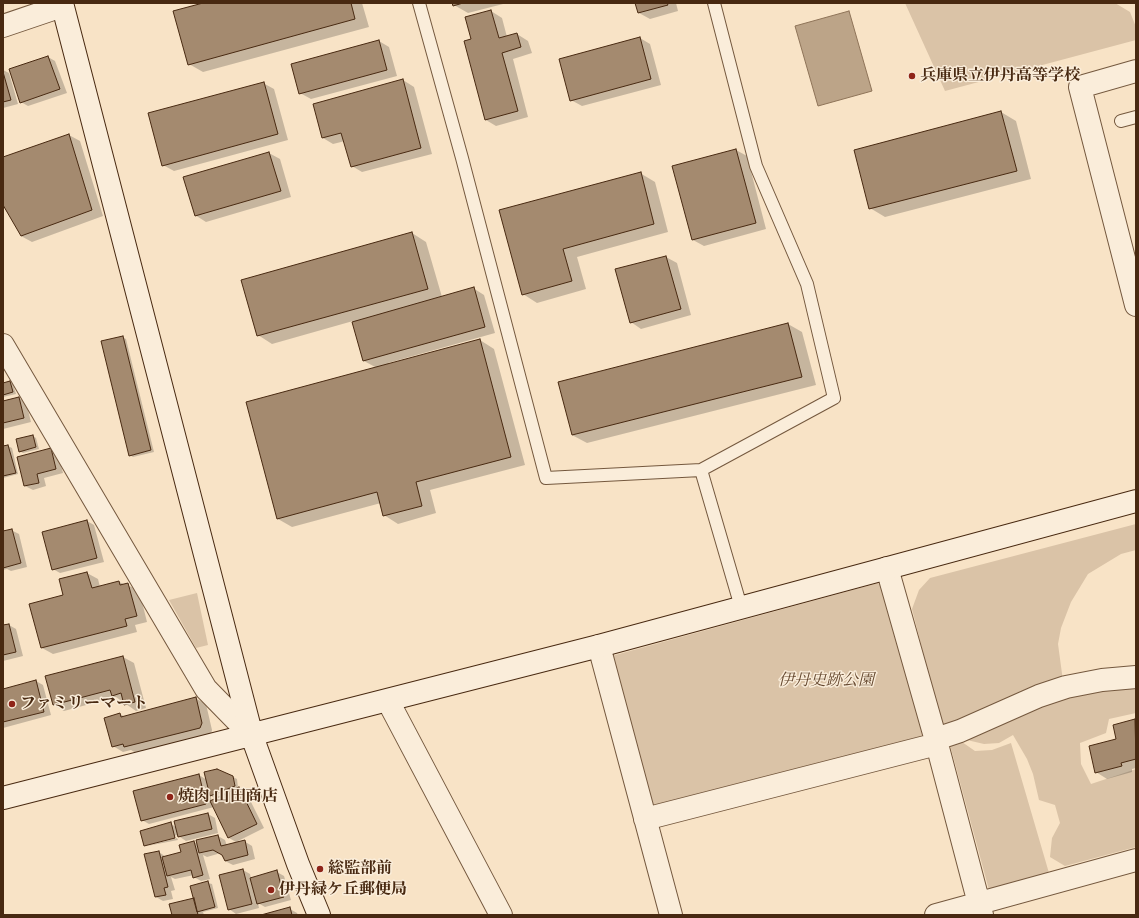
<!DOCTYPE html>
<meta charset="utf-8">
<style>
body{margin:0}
#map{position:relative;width:1139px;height:918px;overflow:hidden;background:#f8e3c6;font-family:"EB Garamond",serif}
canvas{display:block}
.frame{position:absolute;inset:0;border:4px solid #482911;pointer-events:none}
</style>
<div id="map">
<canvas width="1139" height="918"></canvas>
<div class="frame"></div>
</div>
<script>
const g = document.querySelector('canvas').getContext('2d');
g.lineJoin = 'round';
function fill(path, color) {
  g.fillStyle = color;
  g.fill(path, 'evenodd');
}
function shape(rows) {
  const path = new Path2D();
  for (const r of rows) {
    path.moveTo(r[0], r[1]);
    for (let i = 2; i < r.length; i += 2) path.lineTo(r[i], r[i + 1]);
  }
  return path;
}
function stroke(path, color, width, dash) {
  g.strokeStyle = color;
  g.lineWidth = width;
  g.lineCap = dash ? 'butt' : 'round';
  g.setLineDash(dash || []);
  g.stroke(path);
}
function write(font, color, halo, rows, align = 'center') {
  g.font = font + ' "EB Garamond","Noto Serif JP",serif';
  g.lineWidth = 3;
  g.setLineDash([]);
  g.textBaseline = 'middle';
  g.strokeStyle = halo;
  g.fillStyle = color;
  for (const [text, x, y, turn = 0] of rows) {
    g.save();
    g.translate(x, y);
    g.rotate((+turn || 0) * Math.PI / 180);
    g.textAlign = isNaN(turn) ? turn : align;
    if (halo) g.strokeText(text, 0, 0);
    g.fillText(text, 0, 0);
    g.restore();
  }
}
fill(shape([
 [905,3,1115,3,1130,12,1136,27,1136,40,945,91],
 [1136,524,1136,550,1121,554,1088,574,1071,602,1061,628,1058,644,1063,681,942,727,912,609,919,590,930,578],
 [878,583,889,589,929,738,655,808,646,804,608,657],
 [197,593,208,645,196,648,169,600],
 [1136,685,1136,713,1109,719,1106,733,1080,743,1081,764,1091,784,1136,769,1136,847,1065,866,1050,857,1052,838,1060,823,1055,805,1039,800,1033,774,1027,759,1013,735,999,743,984,744,967,740,1007,720,1087,690],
 [962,742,975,751,992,750,1011,743,1049,873,989,890,950,745]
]), '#dac3a7');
const water = shape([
 [849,11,872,91,818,106,795,26,849,11]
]);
fill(water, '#bca488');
stroke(water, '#8e7358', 1);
fill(shape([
 [207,3,362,3,369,27,203,72,189,64],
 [453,3,507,3,468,13,454,5],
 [636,3,676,3,678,11,650,19,639,13],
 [491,11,502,18,507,37,517,34,528,41,532,53,513,59,528,117,496,126,486,120,472,40],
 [640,38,650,44,661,85,582,106,571,100],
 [379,41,389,47,397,76,311,99,300,93],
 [48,57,55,61,67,93,28,106,21,102],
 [3,70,9,73,18,104,3,108],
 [403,80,414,87,432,154,362,172,352,166,345,141,333,144,323,138],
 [263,83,274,89,288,140,174,171,163,165],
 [1001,112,1016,121,1031,179,885,217,870,208],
 [69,135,80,141,103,216,32,242,21,236,3,203,3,159],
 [736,150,747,156,766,229,704,246,693,240],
 [269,153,280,159,291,197,206,222,195,215],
 [640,173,655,182,668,232,577,257,586,289,537,303,523,294,501,211],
 [412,233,426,242,442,297,473,288,484,295,495,333,388,363,389,365,480,340,494,349,525,465,430,490,436,513,398,524,384,515,381,503,292,527,278,519,377,368,364,361,353,321,272,344,258,335],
 [666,257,677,263,691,315,641,329,631,322,617,270],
 [788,324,802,332,816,385,587,443,572,435],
 [122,337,126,339,154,452,133,457,130,455],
 [10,382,13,384,16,394,3,397,3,384],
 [19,398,26,402,31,422,3,429,3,402],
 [33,436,36,438,39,449,23,453,20,451],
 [8,446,12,448,18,474,3,478,3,447],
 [50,449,58,453,63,473,44,478,46,486,33,490,25,486],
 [87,521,94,525,104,562,60,573,53,569],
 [11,530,19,534,27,567,11,571,7,569,3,570,3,532],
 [87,573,98,579,100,587,119,582,139,590,147,622,135,625,137,632,53,654,42,648],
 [9,625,16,629,23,656,3,661,3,627],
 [123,657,134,663,146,708,136,711,116,697,64,711,54,705],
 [36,681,43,685,51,715,3,728,3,690],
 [195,698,206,704,212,730,211,734,136,753,131,750,123,752,113,746,120,714,125,717],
 [1135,720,1136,768,1132,769,1132,772,1107,779,1096,772,1118,740],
 [199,775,207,780,233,777,237,779,238,788,246,792,264,828,236,842,229,838,214,807,149,824,142,820],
 [210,795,214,798,222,795,222,796,212,801],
 [208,814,215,818,218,833,186,841,177,835,145,845,171,824,176,827],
 [218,836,225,840,227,846,244,841,252,846,255,859,233,865,225,861,221,853,207,857,203,855,210,879,201,881,194,877,194,875,175,879,171,877,175,890,171,891,173,899,163,901,156,897,159,852,166,857,182,853,194,842,198,844],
 [177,838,178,840,147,846],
 [243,870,250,874,251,879,277,872,284,876,291,900,265,907,258,903,259,908,236,914,229,909],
 [208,883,212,884,218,908,203,912,204,915,173,915,195,899],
 [290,909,297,913,298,915,265,915]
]), '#0003');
const building = shape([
 [203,3,351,3,355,19,188,65,173,11,203,3],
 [452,3,463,3,453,6,452,3],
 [635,3,667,3,668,5,638,13,635,3],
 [491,10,499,38,517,33,521,47,502,53,518,111,485,120,464,41,471,39,465,17,491,10],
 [640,37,651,79,570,101,559,59,640,37],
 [379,40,387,70,299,94,291,64,379,40],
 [48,56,60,89,20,103,9,69,48,56],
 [3,72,11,100,3,102,3,72],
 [403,79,421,148,351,167,341,133,322,138,313,104,403,79],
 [264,82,278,134,162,166,148,113,264,82],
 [1001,111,1017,171,869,209,854,150,1001,111],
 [69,134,92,210,21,236,3,205,3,157,69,134],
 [736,149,756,223,692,240,672,166,736,149],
 [269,152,281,191,195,216,183,177,269,152],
 [641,172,654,224,563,249,572,281,522,295,499,210,641,172],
 [412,232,428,289,257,336,241,280,412,232],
 [666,256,681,309,630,323,615,269,666,256],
 [474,287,485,327,363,361,352,322,474,287],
 [788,323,802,377,572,435,558,382,788,323],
 [123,336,151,450,129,456,101,341,123,336],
 [480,339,511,457,416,482,422,506,383,516,377,492,277,519,246,402,480,339],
 [10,381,13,392,3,395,3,383,10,381],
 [19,397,24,418,3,423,3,401,19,397],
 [33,435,36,447,19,452,16,439,33,435],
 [8,445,16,473,3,476,3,446,8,445],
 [51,448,56,469,37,474,39,483,24,486,17,457,51,448],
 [87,520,97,558,52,570,42,532,87,520],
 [12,529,21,563,3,568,3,531,12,529],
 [87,572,92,588,119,581,120,585,128,583,137,616,125,619,127,626,41,648,29,604,63,595,59,579,87,572],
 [9,624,16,652,3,655,3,625,9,624],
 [123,656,135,702,124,705,121,693,112,696,110,690,53,705,45,676,123,656],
 [36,680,44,712,3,722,3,689,36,680],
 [196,697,202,723,200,728,124,747,123,744,112,747,104,718,120,713,121,717,196,697],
 [1135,719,1136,759,1121,763,1122,766,1095,773,1089,746,1116,739,1113,725,1135,719],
 [217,769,233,776,235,786,210,796,204,772,217,769],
 [199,774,206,804,141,821,133,791,199,774],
 [239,787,257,824,228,838,210,801,239,787],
 [208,813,212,829,178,837,174,821,208,813],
 [171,822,175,838,144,846,140,831,171,822],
 [218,835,221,846,245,840,248,855,225,861,222,855,213,850,199,853,196,840,218,835],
 [194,841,203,875,193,878,191,870,167,876,162,857,181,852,179,845,194,841],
 [159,851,168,887,164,888,166,895,155,897,144,854,159,851],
 [243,869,252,904,228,910,219,875,243,869],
 [277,870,284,897,257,904,250,878,277,870],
 [208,881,215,907,197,912,190,886,208,881],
 [194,898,198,915,172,915,169,904,194,898],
 [290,907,292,915,261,915,290,907]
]);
fill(building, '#a48a6f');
stroke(building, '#482911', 1);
const lane = shape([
 [419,3,462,158,546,478,701,470,834,398,807,284,756,166,714,3],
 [1121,121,1136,117],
 [701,470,741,607]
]);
const street = shape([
 [3,26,62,6],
 [1136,71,1080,87,1136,305],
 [3,345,206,689,252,736],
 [887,568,937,744,982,915],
 [599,646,671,915],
 [388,701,501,915],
 [936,739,960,731,1039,696,1066,687,1102,680,1136,677],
 [645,819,937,744],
 [936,915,1136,860]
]);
const secondary = shape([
 [62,3,252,736,298,864,319,915],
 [3,798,599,646,1136,501]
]);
stroke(lane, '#74583e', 14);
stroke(street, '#74583e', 24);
stroke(secondary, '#482911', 24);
stroke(lane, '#faedda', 12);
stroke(street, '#faedda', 22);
stroke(secondary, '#faedda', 22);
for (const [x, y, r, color] of [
 [912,76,4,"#8f2418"],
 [12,704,4,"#8f2418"],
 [170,797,4,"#8f2418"],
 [320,869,4,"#8f2418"],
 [271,890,4,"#8f2418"]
]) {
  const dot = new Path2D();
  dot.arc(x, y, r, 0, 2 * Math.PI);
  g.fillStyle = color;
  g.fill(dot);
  stroke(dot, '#faedda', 1.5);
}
write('bold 16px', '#482911', '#faedda', [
 ["兵庫県立伊丹高等学校",920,76],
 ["ファミリーマート",20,704],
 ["焼肉 山田商店",178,797],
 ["総監部前",328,869],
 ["伊丹緑ケ丘郵便局",279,890]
], 'left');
write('italic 16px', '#65482f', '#faedda', [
 ["伊丹史跡公園",826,681]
]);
</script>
